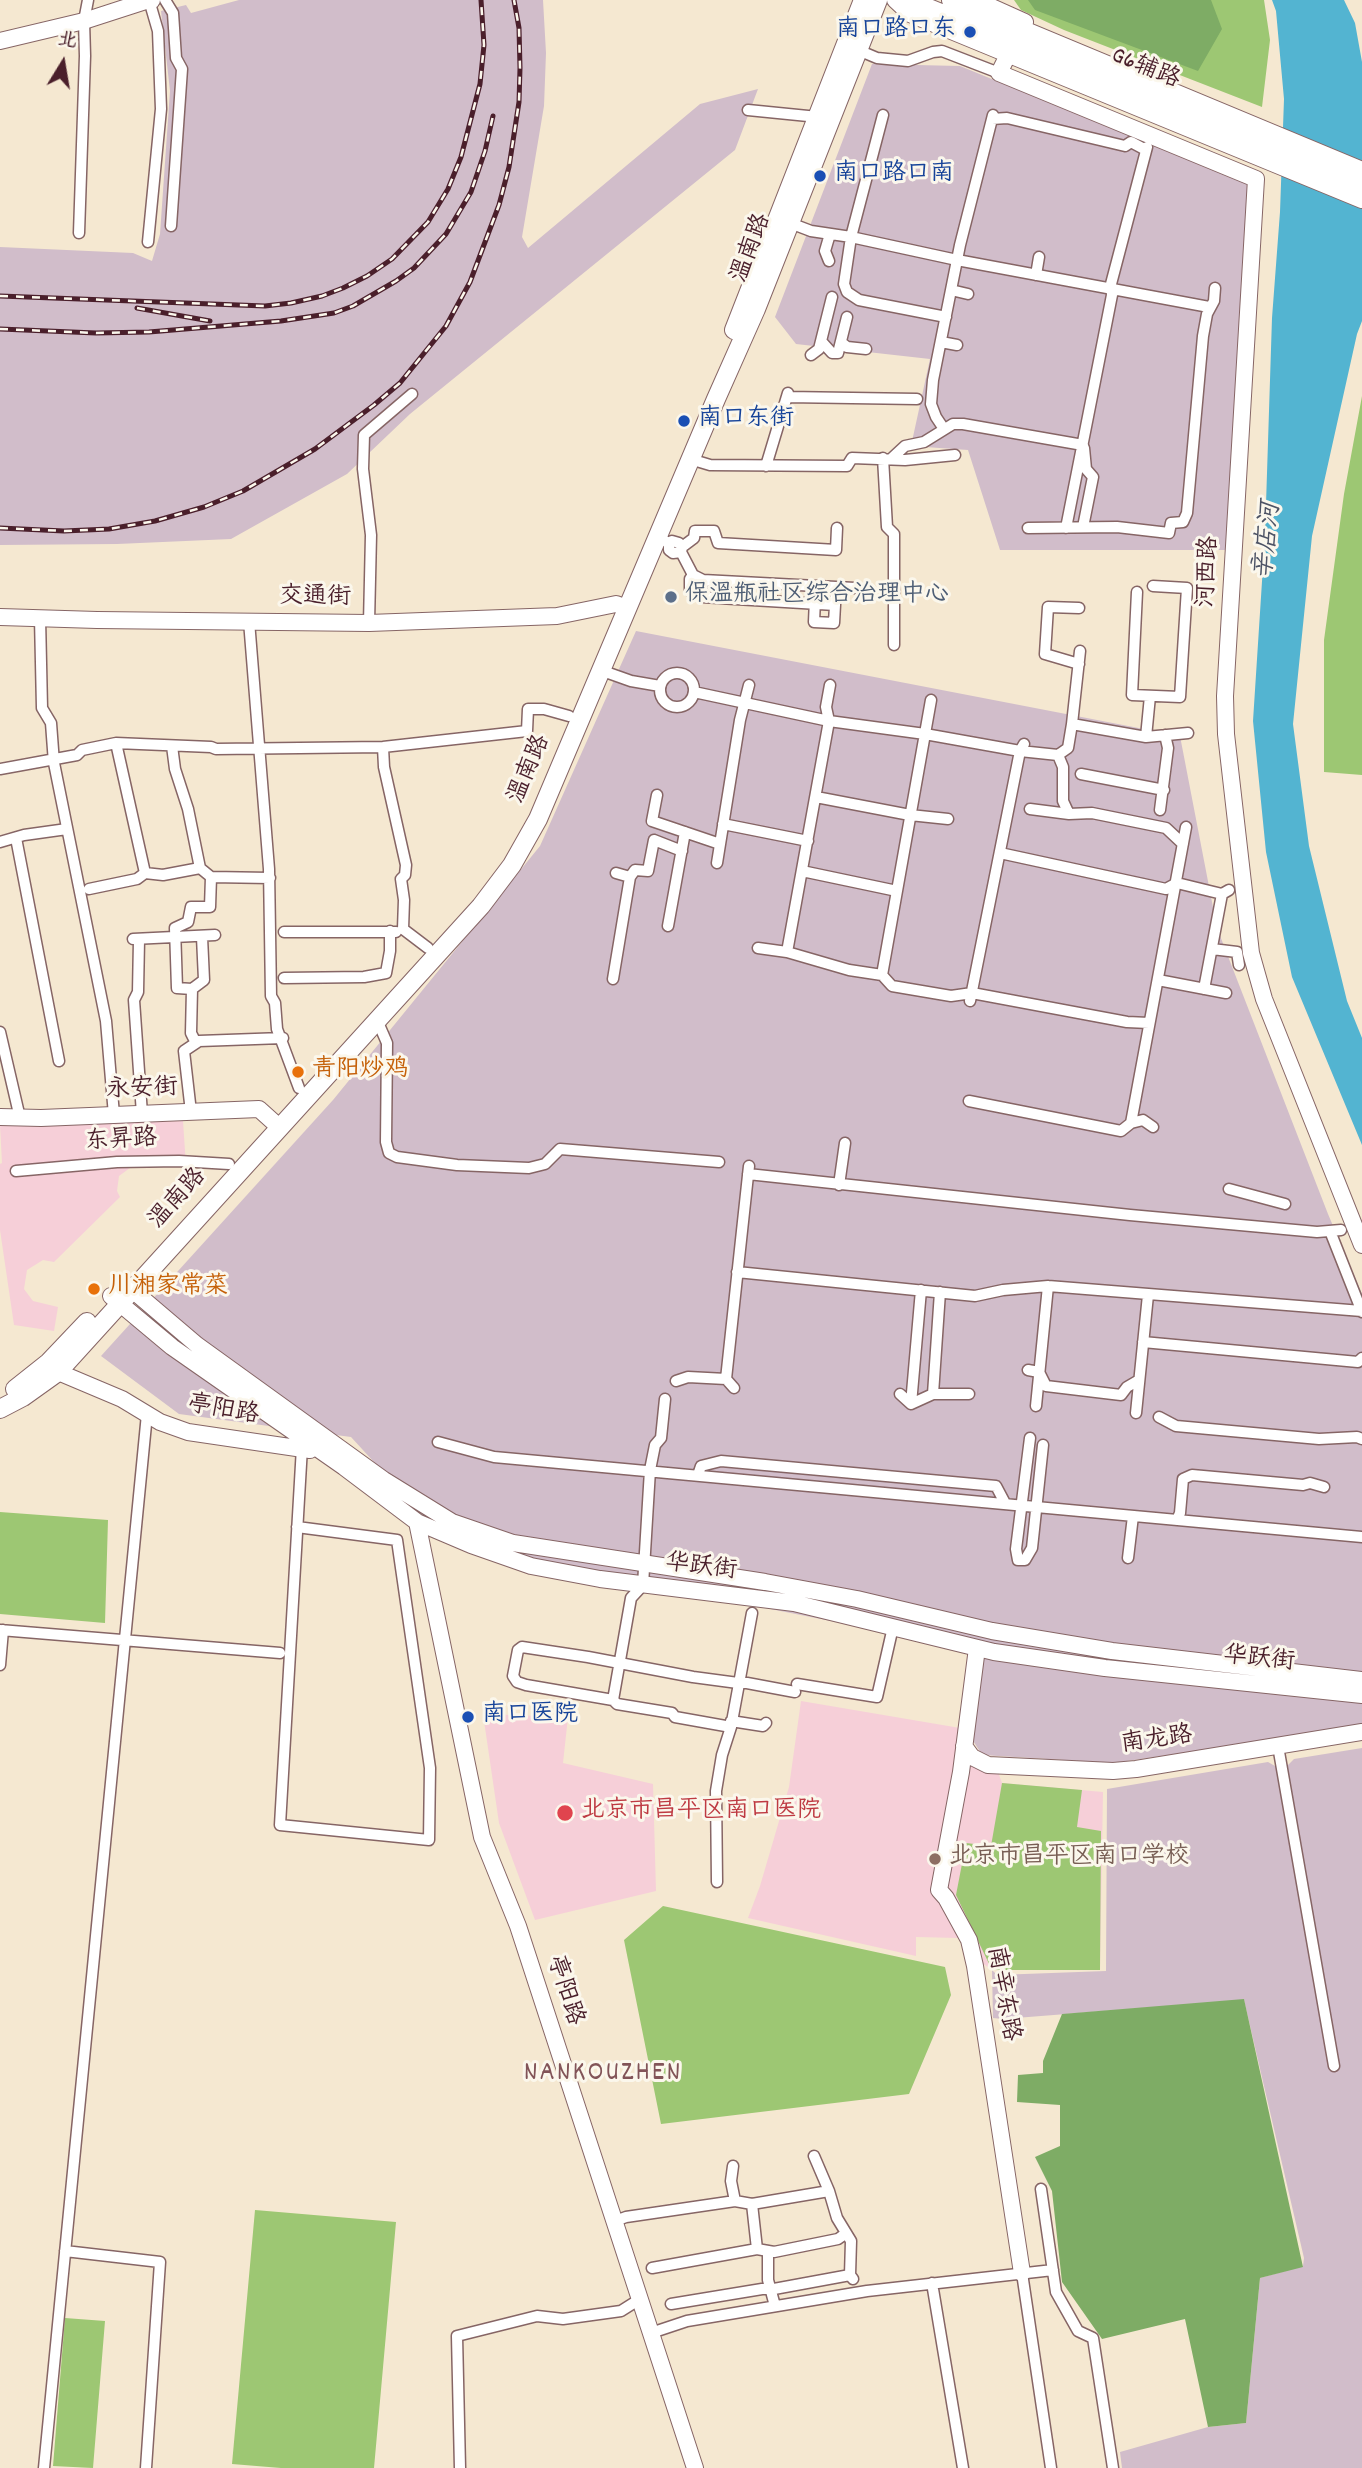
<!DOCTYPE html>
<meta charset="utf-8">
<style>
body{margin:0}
#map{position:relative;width:1362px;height:2468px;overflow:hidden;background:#f5e8d1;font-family:Dekko,"LXGW WenKai TC",sans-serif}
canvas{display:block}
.north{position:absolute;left:28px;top:28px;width:70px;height:70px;-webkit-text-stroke:5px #fbf7ec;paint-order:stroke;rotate:11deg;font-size:19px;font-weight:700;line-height:28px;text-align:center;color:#4a1f2b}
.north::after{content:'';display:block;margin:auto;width:24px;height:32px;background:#4a1f2b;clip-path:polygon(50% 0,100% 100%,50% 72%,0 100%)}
</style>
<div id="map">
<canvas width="1362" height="2468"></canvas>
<div class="north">北</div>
</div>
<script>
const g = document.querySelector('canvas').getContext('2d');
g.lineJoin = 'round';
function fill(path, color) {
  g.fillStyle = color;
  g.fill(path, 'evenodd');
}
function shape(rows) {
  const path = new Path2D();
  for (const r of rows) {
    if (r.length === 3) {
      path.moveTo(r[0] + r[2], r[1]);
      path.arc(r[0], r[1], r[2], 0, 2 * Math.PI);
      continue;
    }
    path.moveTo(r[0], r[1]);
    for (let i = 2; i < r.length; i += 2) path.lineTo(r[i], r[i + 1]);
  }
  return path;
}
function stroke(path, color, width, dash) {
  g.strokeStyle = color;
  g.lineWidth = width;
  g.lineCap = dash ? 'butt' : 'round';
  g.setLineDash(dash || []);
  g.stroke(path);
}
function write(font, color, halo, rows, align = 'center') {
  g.font = font + ' Dekko,"LXGW WenKai TC",sans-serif';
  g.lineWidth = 6;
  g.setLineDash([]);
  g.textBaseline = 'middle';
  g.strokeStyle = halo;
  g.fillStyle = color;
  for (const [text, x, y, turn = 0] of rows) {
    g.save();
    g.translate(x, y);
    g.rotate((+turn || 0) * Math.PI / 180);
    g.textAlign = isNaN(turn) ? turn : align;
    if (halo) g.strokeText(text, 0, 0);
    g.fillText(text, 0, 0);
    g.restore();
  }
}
fill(shape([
 [183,1121,186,1166,134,1165,119,1176,117,1191,120,1197,54,1262,43,1260,27,1270,24,1289,33,1301,58,1307,54,1331,14,1325,0,1230,0,1164,2,1163,0,1125],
 [801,1701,960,1728,959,1740,998,1772,1002,1783,1103,1792,1100,1970,992,1970,982,1963,958,1938,916,1937,916,1956,748,1918,760,1886,789,1787],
 [483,1714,568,1717,563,1763,653,1784,656,1891,535,1920,499,1823]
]), '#f6cfd8');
fill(shape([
 [239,0,543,0,546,53,544,106,522,237,528,248,700,104,758,89,735,150,410,414,347,474,231,539,117,544,0,545,0,247,133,253,152,261,160,234,170,91,161,11,186,5,191,13],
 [872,64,960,66,1256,187,1226,550,1000,550,968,450,911,446,930,359,796,344,775,317],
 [636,631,1180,736,1217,928,1328,1214,1362,1294,1362,1727,1113,1763,982,1755,972,1739,980,1653,968,1648,451,1546,351,1437,179,1414,101,1356,333,1100,540,846],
 [1362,1748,1362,2468,1122,2468,1120,2452,1208,2427,1246,2423,1260,2278,1303,2266,1304,2258,1244,2000,1003,2019,993,2018,992,1970,997,1975,1106,1971,1107,1789,1268,1762,1275,1766,1288,1765,1294,1759]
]), '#d1bdca');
fill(shape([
 [1014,0,1264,0,1270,40,1262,107,1064,30,1021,10],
 [1362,396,1362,775,1324,772,1324,640,1344,494],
 [0,1512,108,1520,105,1623,0,1614],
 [1002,1783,1082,1790,1077,1827,1101,1831,1100,1970,992,1970,956,1895,966,1843,991,1846],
 [663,1906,945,1967,951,1995,909,2094,661,2124,624,1940],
 [255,2210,396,2222,374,2468,281,2468,232,2464],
 [65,2318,105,2321,93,2468,53,2466]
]), '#9dc773');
fill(shape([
 [1028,0,1211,0,1222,29,1198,71,1035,10],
 [1244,1999,1303,2267,1260,2278,1246,2423,1208,2427,1185,2319,1102,2339,1062,2282,1052,2191,1035,2157,1060,2146,1060,2105,1017,2102,1018,2075,1043,2073,1043,2061,1062,2014]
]), '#7eac65');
fill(shape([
 [1272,0,1344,0,1355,23,1362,62,1362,321,1357,334,1312,536,1293,724,1309,846,1347,1001,1362,1038,1362,1145,1292,977,1266,852,1253,721,1265,535,1272,318,1280,212,1284,99,1276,11]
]), '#53b4d1');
const street = shape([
 [165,0,173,13,176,58,182,69,171,226],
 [858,50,877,58,908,61,933,52,942,51,999,73],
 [748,110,818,117],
 [883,115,851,237,844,284,847,292,859,300,946,317],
 [992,119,1007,118,1125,146,1131,142,1146,150],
 [790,223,811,231,851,237,957,260,1209,307],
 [79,233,85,56,84,21,88,0],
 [148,242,161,109,158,31,149,0],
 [829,261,825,251,830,234],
 [1036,275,1039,257],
 [951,290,968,294],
 [822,342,832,353,838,353,847,317],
 [941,342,957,345],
 [842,343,847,347,866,349],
 [811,355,819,349,832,297],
 [787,397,917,399],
 [944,429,936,417,931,404,933,380,960,245,993,115],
 [883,458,887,527,894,534,894,645],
 [690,459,710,465,847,466,852,458,905,460,955,455],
 [891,459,905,446,924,442,953,424,963,424,1083,445],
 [766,466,788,393],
 [1083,527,1093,477,1086,469,1084,448],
 [1028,528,1117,527,1169,533,1171,523,1183,522,1187,513,1203,336,1207,314,1214,301,1215,288],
 [1066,528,1112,295,1111,284,1147,147],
 [657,537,669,543,672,541,679,543,682,547,681,552,673,553,669,550,669,543],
 [682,547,694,538,695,531,714,531,718,543,836,550,837,528],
 [681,552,693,575,703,580,855,588],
 [703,580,702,597,835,605],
 [690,591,690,579,693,575],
 [1137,592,1132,695,1180,697,1187,588,1153,586],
 [815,599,814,622,834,623,836,587],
 [40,618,42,708,51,723,54,763,106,1021,114,1115],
 [249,621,269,869,271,996,275,1003,277,1029,299,1088],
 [369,623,371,535,363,469,364,435,412,394],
 [1079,664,1045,654,1048,607,1079,608],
 [600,670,631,681,660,686],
 [677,690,17],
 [694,692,829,721,925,734,1020,751,1058,755,1063,767,1063,801,1069,814],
 [1072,724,1080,651],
 [1146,737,1150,696],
 [116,743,145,873],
 [172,746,175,769,188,809,200,868],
 [383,747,384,767,406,865,405,875,401,879,404,900,403,929,428,948],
 [1058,755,1068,748,1072,724,1146,737,1188,733],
 [0,769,77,755,82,750,116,743,211,747,216,749,383,747,527,731,528,709,544,709,569,716],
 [1081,774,1164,790],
 [657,795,652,821,720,844],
 [816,797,910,815,948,819],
 [1030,809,1069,814,1092,813,1166,828,1183,844],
 [1160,810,1168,748,1165,735],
 [723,824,808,841],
 [16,838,59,1061],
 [0,842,24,835,67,829],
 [1000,853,1166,889,1177,883,1222,894],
 [717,863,740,720,749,685],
 [802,871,897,891],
 [616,873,630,877],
 [89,889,137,879,145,873,163,875,200,868,211,877,270,878],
 [668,926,685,832],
 [284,932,396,932],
 [133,939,215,935],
 [139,940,138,992,134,1000,142,1114],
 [758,948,787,952,849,970,882,975,892,986,951,996,972,993,1127,1022,1149,1023],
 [1212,949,1237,952,1239,965],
 [787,952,829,721,826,707,830,685],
 [882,975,931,700],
 [284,978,364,977,386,973,390,951,390,931],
 [613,979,630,877,635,870,648,871,654,840,682,851],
 [1158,980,1226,993],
 [192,989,177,988,175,928,188,922,191,907,210,907,211,877],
 [1204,989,1222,894,1229,890],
 [970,1001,1020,751,1024,744],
 [377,1020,387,1043,386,1142,389,1153,397,1157,457,1165,529,1168,545,1164,560,1149,719,1162],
 [0,1032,20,1118],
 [196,1043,191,1033,192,989,204,980,202,937],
 [969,1101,1121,1131,1131,1123,1143,1120,1153,1127],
 [191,1112,184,1051,199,1041,283,1038],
 [1131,1123,1186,827],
 [16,1171,117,1162,179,1161,229,1164],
 [748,1174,1130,1215,1317,1232,1341,1230],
 [839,1185,845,1143],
 [1229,1189,1285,1204],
 [1330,1231,1362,1312],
 [737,1272,975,1296,1003,1290,1048,1286,1362,1311],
 [1143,1342,1358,1362,1362,1358],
 [1028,1370,1039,1372,1046,1386,1121,1395,1127,1387,1139,1380],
 [726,1379,749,1166],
 [676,1381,688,1377,726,1379,734,1388],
 [900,1394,911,1404,933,1394,969,1394],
 [933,1394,940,1292],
 [911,1404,921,1290],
 [1036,1406,1048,1286],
 [1136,1413,1148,1295],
 [1159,1417,1176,1426,1319,1439,1357,1437,1362,1439],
 [1030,1438,1016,1549,1018,1560,1025,1560,1032,1548,1043,1445],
 [438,1442,494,1457,1362,1537],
 [698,1475,701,1466,721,1461,996,1486,1005,1503],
 [1177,1520,1180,1513,1183,1479,1192,1475,1303,1485,1310,1483,1324,1487],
 [297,1527,397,1540,430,1768,429,1840,280,1825,302,1447],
 [1128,1558,1133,1516],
 [0,1630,280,1653],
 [0,1665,3,1630],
 [797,1684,877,1697,893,1627],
 [613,1700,631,1598,643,1585,650,1470,655,1445,661,1438,665,1399],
 [731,1721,763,1726,766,1723],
 [731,1727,675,1717,672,1713,617,1704,613,1700,526,1685,517,1682,513,1676,518,1650,522,1647,588,1657,693,1677,738,1683,747,1683,795,1692],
 [1278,1746,1334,2066],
 [717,1882,716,1791,722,1755,731,1727,752,1613],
 [814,2156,829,2191,837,2218,851,2241,850,2275,853,2279],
 [733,2166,731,2181,735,2201],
 [1041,2189,1056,2292,1078,2331,1093,2338,1113,2468],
 [752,2204,757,2249],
 [615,2221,626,2217,735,2201,752,2204,829,2191],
 [65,2251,160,2262,146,2468],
 [768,2252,768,2280,775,2306],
 [652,2268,757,2249,774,2252,838,2239,845,2234],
 [1022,2273,1051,2468],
 [932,2283,963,2468],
 [671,2304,762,2289,774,2289,850,2275],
 [651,2333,687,2321,867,2291,1053,2270],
 [44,2468,147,1414],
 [460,2468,457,2336,537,2316,563,2319,621,2311,640,2299]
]);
const secondary = shape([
 [895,0,910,14,1362,200],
 [976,0,1025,22],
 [0,41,84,21,149,0],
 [1008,55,999,73,1256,179,1225,696,1226,734,1251,953,1264,999,1362,1245],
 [0,617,97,620,369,623,557,616,616,604,627,608],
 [0,1117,41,1118,259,1109,279,1127],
 [123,1282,197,1345,384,1480,452,1522,513,1543,765,1582,857,1599,992,1631,1112,1651,1362,1680],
 [111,1296,172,1347,344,1467,417,1522,471,1545,531,1566,600,1579,794,1603,994,1652,1105,1668,1362,1695],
 [50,1363,58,1372,122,1399,160,1422,188,1432,310,1450],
 [417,1522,482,1837,518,1926,695,2468],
 [977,1648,961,1772,939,1890,946,1898,969,1940,975,1966,1022,2273],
 [964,1746,972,1757,988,1765,1113,1771,1136,1769,1362,1732]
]);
const primary = shape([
 [149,0,151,0],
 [909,0,1362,185],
 [951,0,1362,171],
 [734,330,863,0],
 [15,1389,49,1362,87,1322],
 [0,1409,23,1397,58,1372,481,906,512,865,538,819,716,399,756,309,878,0]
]);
stroke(street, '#866565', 13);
stroke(secondary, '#866565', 18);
stroke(primary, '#866565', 20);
stroke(street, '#fff', 10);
stroke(secondary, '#fff', 16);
stroke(primary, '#fff', 18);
const rail = shape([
 [0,296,265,306,291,303,322,296,343,288,367,276,392,259,428,222,448,189,461,157,480,84,484,45,481,0],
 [137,308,210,321],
 [0,329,96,333,149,332,281,321,334,313,353,306,396,281,414,268,446,234,471,192,485,151,493,116],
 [0,528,64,531,109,529,155,521,204,507,243,491,315,449,374,405,400,383,446,326,470,282,499,205,509,167,519,102,520,68,519,28,514,0]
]);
stroke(rail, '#4a1f2b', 5);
stroke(rail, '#fbf7ec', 2.5, [8]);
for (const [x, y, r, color] of [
 [970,32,7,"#1a4fb4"],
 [820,176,7,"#1a4fb4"],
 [684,421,7,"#1a4fb4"],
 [671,597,7,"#5c6f8a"],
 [298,1072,7,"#e8710a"],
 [94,1289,7,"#e8710a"],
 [468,1717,7,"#1a4fb4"],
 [565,1813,9,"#e0444e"],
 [935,1859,7,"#8d6e63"]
]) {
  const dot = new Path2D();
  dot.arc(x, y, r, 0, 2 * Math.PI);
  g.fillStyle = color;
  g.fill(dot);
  stroke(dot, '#fbf7ec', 2.5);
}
write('24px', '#164399', '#fbf7ec', [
 ["南口路口东",956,32,"right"],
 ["南口路口南",834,176],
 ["南口东街",698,421],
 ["南口医院",482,1717]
], 'left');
write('24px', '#4a1f2b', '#fbf7ec', [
 ["G6辅路",1145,70,22],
 ["温南路",753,249,-69],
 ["河西路",1210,572,-87],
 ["交通街",315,599,1],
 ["温南路",531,770,-67],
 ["永安街",142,1091,-2],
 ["东昇路",121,1142,-3],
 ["温南路",179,1200,-48],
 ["亭阳路",223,1412,10],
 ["华跃街",701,1569,7],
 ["华跃街",1259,1661,6],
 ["南龙路",1157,1742,-8],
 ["亭阳路",563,1991,72],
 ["南辛东路",1001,1994,80]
]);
write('24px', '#4e5e75', '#fbf7ec', [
 ["保温瓶社区综合治理中心",685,597]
], 'left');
write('24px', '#c56008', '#fbf7ec', [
 ["青阳炒鸡",312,1072],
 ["川湘家常菜",108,1289]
], 'left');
write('24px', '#be3a42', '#fbf7ec', [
 ["北京市昌平区南口医院",581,1813]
], 'left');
write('24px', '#785e54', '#fbf7ec', [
 ["北京市昌平区南口学校",949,1859]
], 'left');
write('italic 26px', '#4d5365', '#fbf7ec', [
 ["辛店河",1270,541,-84]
]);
g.letterSpacing = '2px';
write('28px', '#825458', '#fbf7ec', [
 ["NANKOUZHEN",603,2075]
]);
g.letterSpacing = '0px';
</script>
